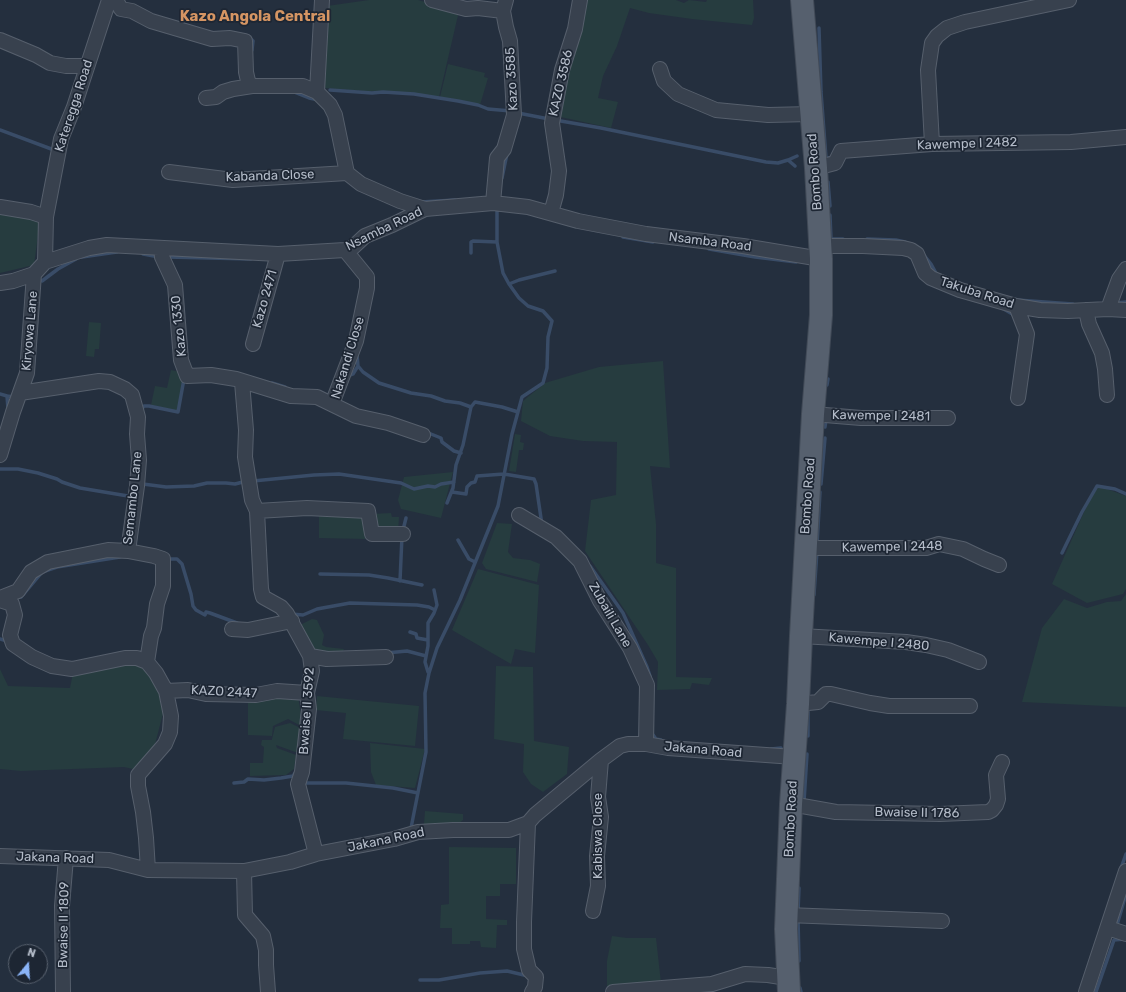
<!DOCTYPE html>
<style>
body{margin:0}
#map{position:relative;width:1126px;height:992px;overflow:hidden;background:#242f3e;font-family:Rubik,sans-serif}
canvas{display:block}
.north{position:absolute;left:8px;top:944px;width:40px;height:40px;box-sizing:border-box;background:#1d2633;border:1px solid #59626f;border-radius:50%;rotate:18deg;font-size:11px;font-weight:700;line-height:16px;text-align:center;color:#b4bcc9}
.north::after{content:'';display:block;margin:auto;width:14px;height:18px;background:#8ab4f8;clip-path:polygon(50% 0,100% 100%,50% 72%,0 100%)}
</style>
<div id="map">
<canvas width="1126" height="992"></canvas>
<div class="north">N</div>
</div>
<script>
const g = document.querySelector('canvas').getContext('2d');
g.lineJoin = 'round';
function fill(path, color) {
  g.fillStyle = color;
  g.fill(path, 'evenodd');
}
function shape(rows) {
  const path = new Path2D();
  for (const r of rows) {
    path.moveTo(r[0], r[1]);
    for (let i = 2; i < r.length; i += 2) path.lineTo(r[i], r[i + 1]);
  }
  return path;
}
function stroke(path, color, width, dash) {
  g.strokeStyle = color;
  g.lineWidth = width;
  g.lineCap = dash ? 'butt' : 'round';
  g.setLineDash(dash || []);
  g.stroke(path);
}
function write(font, color, halo, rows, align = 'center') {
  g.font = font + ' Rubik,sans-serif';
  g.lineWidth = 3.5;
  g.setLineDash([]);
  g.textBaseline = 'middle';
  g.strokeStyle = halo;
  g.fillStyle = color;
  for (const [text, x, y, turn = 0] of rows) {
    g.save();
    g.translate(x, y);
    g.rotate((+turn || 0) * Math.PI / 180);
    g.textAlign = isNaN(turn) ? turn : align;
    if (halo) g.strokeText(text, 0, 0);
    g.fillText(text, 0, 0);
    g.restore();
  }
}
fill(shape([
 [369,0,418,0,459,11,439,97,324,88,327,6],
 [586,0,676,0,684,3,689,0,706,2,707,0,753,0,754,18,752,25,692,19,649,13,630,8,617,46,603,76,598,98,618,102,611,128,556,116],
 [448,64,485,73,484,77,488,78,480,105,440,97],
 [0,211,40,220,34,265,0,273],
 [89,322,101,323,99,349,95,349,94,357,86,356],
 [663,361,670,468,650,466,656,524,656,563,676,568,676,677,712,678,709,685,692,683,690,689,657,690,658,662,648,645,585,551,591,500,616,495,617,442,583,441,550,436,521,421,523,401,545,383,599,367],
 [171,370,185,373,177,411,151,405,155,386,167,388],
 [515,434,521,435,520,442,524,443,523,450,519,450,516,472,509,471],
 [453,472,441,518,401,509,398,500,404,477],
 [1096,485,1126,496,1126,589,1123,594,1087,603,1052,584],
 [319,513,365,514,365,539,319,538],
 [391,513,392,517,399,517,398,532,372,530,372,514],
 [497,523,512,524,508,552,513,558,530,560,540,564,537,582,486,569,482,563],
 [478,569,539,585,535,653,515,649,511,664,452,630],
 [1126,594,1126,707,1022,702,1042,628,1064,599,1087,608,1107,602,1121,601],
 [312,619,317,620,324,635,322,645,326,647,344,649,341,655,311,653,300,625],
 [136,663,150,675,165,706,153,752,133,769,124,767,21,771,0,769,0,669,8,686,70,688,73,673],
 [496,666,533,667,534,741,569,747,567,774,543,792,531,784,523,772,524,744,494,739],
 [298,696,303,727,288,719,273,726,272,736,248,735,248,700],
 [317,696,419,706,415,746,343,739,346,713,316,710],
 [290,723,305,730,298,753,276,745,277,748,296,755,294,769,286,775,250,776,250,763,263,763,264,747,261,745,262,740,272,740,272,739,275,727],
 [370,743,425,749,415,788,376,785,371,772],
 [425,811,463,814,463,820,458,824,424,824],
 [449,847,516,848,516,884,500,884,500,896,486,896,486,919,507,920,507,925,497,925,496,948,481,947,480,941,470,941,470,944,452,944,452,928,440,928,441,905,449,904],
 [612,936,627,938,656,938,661,983,607,987,607,961]
]), '#263c3f');
stroke(shape([
 [819,28,821,92,826,158,831,158],
 [249,37,253,41,252,50],
 [330,90,372,93,383,92,414,94,458,101,478,105,488,109,511,111],
 [294,92,309,98,319,100],
 [518,113,549,119],
 [555,120,601,128,766,162,778,163,788,160,795,166],
 [0,130,54,150,54,151],
 [788,160,797,156],
 [502,178,507,154],
 [828,182,830,206],
 [421,202,455,200],
 [830,215,831,239],
 [623,237,653,242],
 [831,239,843,239],
 [867,239,896,240,905,242],
 [709,249,755,257,796,262],
 [471,253,471,242,473,241,497,242],
 [143,254,159,257],
 [923,254,931,264,937,275],
 [82,257,117,252],
 [167,257,251,259],
 [42,281,58,269,76,259],
 [509,284,519,280,555,271],
 [1017,300,1073,304],
 [1115,303,1126,302],
 [1002,308,1014,315],
 [357,355,358,366,363,372,379,383,411,393,431,396,445,401,460,403,471,407,463,445,456,465,453,488,447,503],
 [346,377,353,374,358,366],
 [272,383,285,387],
 [827,385,828,379],
 [0,394,7,396],
 [471,407,475,402,502,407,518,412],
 [8,409,7,396,14,397],
 [141,410,144,406,149,406,178,412,184,379],
 [825,427,826,420],
 [426,432,441,438,442,442,454,451,461,453],
 [0,469,18,469,38,473,57,479,62,482,80,488,128,496,132,498],
 [253,481,314,475,339,474,401,483,414,489,428,486,435,487,441,484,454,482],
 [821,484,825,438],
 [141,486,143,484,166,487,194,486,207,483,226,483,235,484,247,481],
 [452,492,466,494,467,487,471,483,475,482,477,476,504,474,534,479,536,484,542,525],
 [403,530,406,518],
 [458,540,469,559,475,562],
 [817,545,820,492],
 [1062,553,1082,512,1097,486,1115,489,1126,494],
 [165,559,177,559,182,564,191,594,193,606,196,610,205,615,206,612,210,613,237,623],
 [590,566,623,613,647,667,650,676],
 [320,574,369,575,388,578,422,585],
 [400,581,402,536],
 [814,595,817,551],
 [17,597,21,597,42,572,57,567,120,557],
 [291,614,303,615,317,609,350,603,417,605,429,607,435,610],
 [410,632,416,634,417,638,428,640],
 [0,639,7,641],
 [386,653,407,651,426,656],
 [428,672,425,662,428,646,428,623,434,613,437,605,434,590],
 [651,732,656,739,661,740],
 [808,736,808,712],
 [771,749,781,748],
 [234,783,244,782,248,779,264,780,281,778,293,776,295,773],
 [306,783,346,783,393,788,418,793],
 [806,802,804,802,807,754],
 [411,828,426,752,425,693,429,673,437,648,460,600,498,506,512,434,522,397,543,383,547,368,548,337,552,321,543,311,528,306,519,298,509,284,503,273,497,242,497,211,502,209],
 [1121,868,1126,854],
 [798,912,799,888],
 [798,918,799,961],
 [1117,925,1126,894],
 [420,980,439,980,480,973,507,971,528,976],
 [800,988,801,992],
 [1096,992,1114,940,1125,939]
]), '#394c67', 3.5);
const street = shape([
 [116,0,121,9,132,11,151,21,212,39,230,38,245,41,246,72,248,81,252,86,303,86,317,92,330,105,335,115,347,173],
 [432,0,466,9,478,8,503,11],
 [0,40,36,55,50,63,66,66,87,66],
 [660,69,664,81,678,94,716,110,768,115,811,114],
 [317,92,322,0],
 [206,98,216,97,223,92,233,89,252,86],
 [932,144,928,70,932,43,937,36,947,28,965,22,1069,0],
 [816,168,835,163,841,151,932,144,1071,142,1126,137],
 [169,172,233,180,347,173],
 [347,173,361,184,400,201,425,209],
 [493,203,497,158,504,149,514,115,510,41,506,27,503,11,506,0],
 [0,207,31,212,46,217],
 [551,213,556,195,559,171,552,123,562,70,575,29,580,0],
 [820,246,863,246,903,248,911,250,917,254,925,273,931,278,960,290,1016,306,1040,310,1068,311,1108,309,1126,310],
 [161,248,162,257,175,285,181,360,187,376,211,375,236,379,291,396,317,397,356,416,388,423,423,435],
 [45,262,46,217,61,139,74,107,109,0],
 [0,283,13,281,34,274,45,262,89,248,107,245,278,254,345,250,352,248,365,236,392,225,425,209,493,203,528,207,578,221,646,234,743,246,821,259],
 [1016,306,1027,334,1018,398],
 [1108,309,1119,279,1126,269],
 [1086,310,1089,324,1102,353,1105,369,1107,395],
 [253,344,278,254],
 [242,382,246,430,245,457,252,500,257,511,261,589,263,597,281,607,287,614,310,656,312,671,307,693,309,709,302,772,298,784,316,854],
 [332,404,356,341,367,288,367,277,345,250],
 [813,414,861,418,948,418],
 [0,455,13,412,27,373,34,274],
 [257,511,307,508,368,511,372,534,403,534],
 [519,515,556,537,580,561,600,601,630,648,647,685,646,744],
 [805,548,926,548,939,544,963,549,984,559,999,565],
 [128,551,154,556,163,559,163,586,157,604,154,628,151,636,147,662],
 [0,598,18,591,31,572,48,562,108,550,128,551,137,486,139,460,137,434,138,417,132,395,125,389,110,382,99,381,20,393],
 [0,600,12,604,15,615,10,635,13,644,32,657,52,666,72,669,125,658,137,658,147,662,156,673,166,691,171,716,170,732,165,744,138,775,138,786,143,812,146,838,148,870],
 [232,629,248,630,292,621],
 [801,636,906,642,926,645,948,650,979,662],
 [310,656,327,659,386,657],
 [166,691,188,690,206,694,256,695,277,691,307,693],
 [798,704,818,702,826,694,831,694,870,703,889,706,970,706],
 [791,804,836,812,940,814,988,812,992,810,996,805,998,799,996,775,1002,762],
 [528,823,524,922,524,949,529,970,536,977,535,987,532,992],
 [0,856,109,860,148,870,244,871,290,862,316,854,394,839,418,832,453,830,509,830,528,823,535,815,601,760,620,746,628,744,646,744,668,748,794,757],
 [244,871,245,915,263,936,266,950,266,965,268,992],
 [593,911,598,886,597,856,601,817,598,797,601,760],
 [787,915,942,921],
 [1108,928,1126,934],
 [63,992,62,906,66,858],
 [613,992,712,984,745,974,768,975,787,978],
 [1086,992,1126,871]
]);
const primary = shape([
 [789,992,786,929,791,804,798,704,801,636,813,414,821,315,821,259,816,168,802,0]
]);
stroke(street, '#565f6c', 16);
stroke(primary, '#414a57', 24);
stroke(street, '#38414e', 14);
stroke(primary, '#56606e', 22);
write('13px', '#b4bcc9', '#1d2633', [
 ["Kazo 3585",512,79,-93],
 ["KAZO 3586",561,83,-77],
 ["Kateregga Road",74,106,-72],
 ["Kawempe I 2482",967,144,-2],
 ["Bombo Road",815,172,-94],
 ["Kabanda Close",270,176,-2],
 ["Nsamba Road",384,229,-26],
 ["Nsamba Road",710,242,7],
 ["Takuba Road",977,293,18],
 ["Kazo 2471",265,299,-74],
 ["Kazo 1330",179,326,-96],
 ["Kiryowa Lane",30,331,-85],
 ["Nakandi Close",348,358,-73],
 ["Kawempe I 2481",881,416,1],
 ["Bombo Road",808,496,-86],
 ["Semambo Lane",133,498,-84],
 ["Kawempe I 2448",892,547,-1],
 ["Zubaili Lane",610,615,60],
 ["Kawempe I 2480",879,642,5],
 ["KAZO 2447",224,692,3],
 ["Bwaise II 3592",307,711,-86],
 ["Jakana Road",703,750,5],
 ["Bwaise II 1786",917,813,1],
 ["Bombo Road",791,819,-87],
 ["Kabiswa Close",598,836,-90],
 ["Jakana Road",386,840,-12],
 ["Jakana Road",55,858,2],
 ["Bwaise II 1809",64,925,-89]
]);
write('bold 15px', '#d59563', '#1d2633', [
 ["Kazo Angola Central",255,17]
]);
</script>
